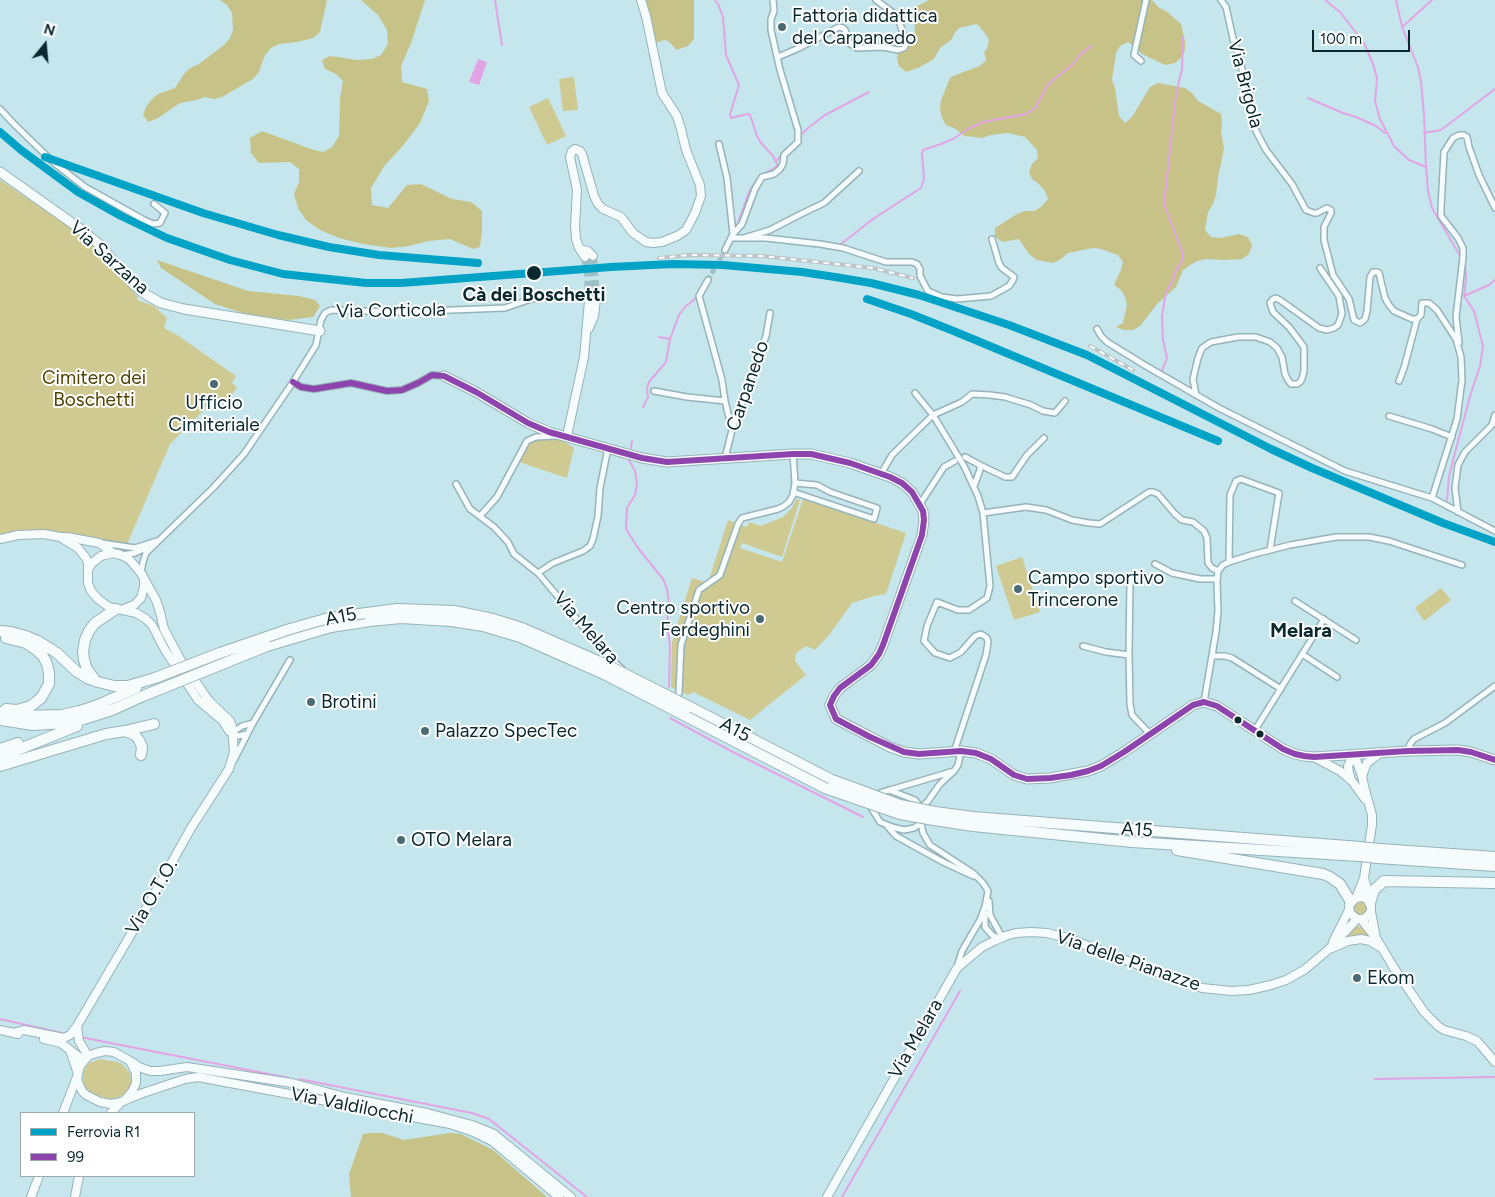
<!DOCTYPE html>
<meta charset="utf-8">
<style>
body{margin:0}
#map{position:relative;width:1495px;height:1197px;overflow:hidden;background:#c6e6ed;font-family:Figtree,sans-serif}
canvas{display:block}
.legend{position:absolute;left:20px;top:1112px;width:175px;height:65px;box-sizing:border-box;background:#fff;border:1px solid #9da9ac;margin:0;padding:6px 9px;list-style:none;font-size:15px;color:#09292f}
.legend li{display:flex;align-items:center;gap:10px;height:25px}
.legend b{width:25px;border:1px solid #9da9ac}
.north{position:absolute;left:20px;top:20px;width:50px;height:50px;-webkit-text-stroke:4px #fff;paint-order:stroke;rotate:17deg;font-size:14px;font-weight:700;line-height:20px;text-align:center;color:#09292f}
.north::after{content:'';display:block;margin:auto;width:18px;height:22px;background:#09292f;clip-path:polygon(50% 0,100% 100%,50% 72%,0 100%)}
.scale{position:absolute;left:1312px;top:30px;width:98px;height:22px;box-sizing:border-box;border:2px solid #09292f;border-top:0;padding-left:6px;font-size:15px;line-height:18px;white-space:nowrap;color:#09292f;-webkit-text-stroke:4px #fff;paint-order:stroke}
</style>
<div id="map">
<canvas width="1495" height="1197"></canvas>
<ul class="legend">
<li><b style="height:6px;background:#00a3c6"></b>Ferrovia R1</li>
<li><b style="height:6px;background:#8e44ad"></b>99</li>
</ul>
<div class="north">N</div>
<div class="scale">100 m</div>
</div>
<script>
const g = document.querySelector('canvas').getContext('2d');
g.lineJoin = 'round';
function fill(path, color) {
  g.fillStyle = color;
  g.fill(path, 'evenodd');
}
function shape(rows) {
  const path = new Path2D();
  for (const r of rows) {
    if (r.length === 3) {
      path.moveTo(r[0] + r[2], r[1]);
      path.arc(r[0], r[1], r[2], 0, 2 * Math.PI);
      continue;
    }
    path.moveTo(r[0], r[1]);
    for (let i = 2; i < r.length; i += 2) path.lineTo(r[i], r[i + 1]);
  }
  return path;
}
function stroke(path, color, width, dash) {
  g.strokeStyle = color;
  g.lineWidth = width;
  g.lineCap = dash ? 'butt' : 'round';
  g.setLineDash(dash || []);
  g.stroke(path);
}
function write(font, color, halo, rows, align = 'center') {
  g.font = font + ' Figtree,sans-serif';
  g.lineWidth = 4;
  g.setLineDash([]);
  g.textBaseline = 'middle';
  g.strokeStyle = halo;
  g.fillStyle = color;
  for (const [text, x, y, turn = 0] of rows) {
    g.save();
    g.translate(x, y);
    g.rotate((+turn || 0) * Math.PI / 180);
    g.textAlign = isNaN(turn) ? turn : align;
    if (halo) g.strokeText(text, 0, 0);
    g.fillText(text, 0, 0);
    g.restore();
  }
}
fill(shape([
 [574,77,578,110,563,111,559,79],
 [548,98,566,136,547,145,529,107],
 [0,180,67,225,68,225,74,229,73,230,94,245,136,295,138,296,137,300,154,306,167,318,164,328,177,335,236,376,232,383,237,388,224,404,214,397,209,405,170,444,128,542,128,546,17,532,0,535],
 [535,439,560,439,574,448,567,478,519,462,528,446],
 [796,499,800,500,782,557,742,543,743,539,740,548,782,562,803,499,906,533,886,594,874,596,852,603,830,634,815,650,806,646,796,653,795,661,806,675,750,720,693,692,688,695,671,687,672,642,692,578,708,583,728,520,747,527,749,522,761,526,783,517,792,508],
 [1022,557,1040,612,1014,620,996,566],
 [1441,588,1451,600,1424,621,1415,608],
 [1361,908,7],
 [1358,926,1364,928,1373,940,1343,940,1352,929],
 [99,1059,117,1062,122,1064,130,1073,131,1084,129,1089,120,1097,109,1099,96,1095,87,1090,84,1085,83,1074,85,1068,88,1064]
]), '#cfca91');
fill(shape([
 [220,0,327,0,320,32,313,38,297,42,279,44,271,48,265,55,259,72,253,79,222,97,214,99,205,97,197,100,180,103,158,118,148,122,143,115,146,107,151,100,158,94,175,88,184,74,190,68,199,64,224,45,230,38,233,30,232,13,227,5],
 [361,0,425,0,411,43,401,66,402,82,427,89,429,101,420,123,402,147,385,165,371,188,372,205,388,208,407,185,421,184,452,199,471,202,482,211,482,231,480,247,473,249,450,239,428,241,409,246,391,248,363,244,339,238,320,230,306,220,298,208,294,194,299,182,299,169,290,162,259,163,251,153,250,138,262,131,311,149,323,152,332,147,339,136,340,98,343,81,336,74,325,69,322,60,330,56,357,60,372,59,381,55,388,44,387,30,378,15],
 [645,0,694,0,694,39,688,46,676,50,674,47,668,41,664,40,656,43],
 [929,0,1152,0,1158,7,1166,11,1181,24,1185,41,1185,50,1181,58,1175,63,1165,65,1142,54,1128,42,1120,46,1116,53,1112,80,1115,88,1119,116,1125,123,1132,117,1150,87,1158,83,1185,88,1192,93,1198,101,1221,114,1222,122,1221,131,1224,149,1218,177,1216,195,1213,204,1208,212,1205,230,1211,237,1220,238,1239,234,1248,237,1252,245,1249,254,1242,259,1224,260,1206,259,1197,261,1190,265,1183,270,1176,287,1157,304,1140,326,1133,330,1124,330,1116,327,1123,323,1127,305,1125,297,1121,290,1114,285,1121,270,1123,262,1118,255,1101,249,1093,248,1068,253,1061,259,1053,263,1037,260,1029,254,1019,239,1003,242,995,237,995,228,1017,214,1025,211,1035,211,1042,206,1048,199,1045,191,1039,184,1032,179,1029,172,1032,164,1038,158,1037,150,1025,137,1008,133,991,135,982,138,965,136,954,128,946,125,942,118,940,109,941,100,950,78,953,76,980,66,986,60,984,52,987,49,989,40,987,36,979,26,976,24,959,28,956,31,951,40,940,48,934,59,918,68,906,72,899,66,897,58,898,54,901,50,909,46,914,39,915,25,913,16,915,7],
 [157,260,248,291,299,296,315,300,320,306,313,317,288,320,243,313,215,304,161,268],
 [370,1133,382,1133,404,1140,450,1133,461,1134,493,1150,547,1197,351,1197,349,1174,363,1134]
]), '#c7c388');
fill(shape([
 [478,59,487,62,479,85,469,82]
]), '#e2a4e5');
stroke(shape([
 [495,0,502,45],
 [715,0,718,4,723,17,726,55,739,85,730,114,731,118,747,114,750,115,757,136,761,143,773,156,777,164,777,166,758,178,749,192,737,226],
 [1325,0,1340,12,1364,43,1373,64,1377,78,1375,101,1380,119,1394,146,1409,160,1426,167],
 [1396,0,1402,27,1418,67,1421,82,1424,114,1426,167,1428,191,1432,208,1459,254],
 [1402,27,1432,0],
 [1308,98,1343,113,1356,117,1376,126,1385,133],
 [1424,133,1441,130,1495,89],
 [802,134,807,129,825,115,869,92],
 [776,161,783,154],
 [841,244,873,219,921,188,924,179,922,154,923,150,941,144,953,139,968,129,983,122,1026,114,1035,108,1047,86,1053,80,1072,65,1080,55,1091,46],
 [1464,296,1489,285,1495,280],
 [659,337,670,339],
 [1161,373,1167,358,1163,340,1162,316,1166,292,1173,280,1176,270,1182,261,1183,254,1164,204,1176,94,1182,69,1183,37],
 [643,407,648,397,647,388,649,382,666,362,670,339,679,315,685,307,696,298],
 [631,448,632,441],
 [629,460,635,471,637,484,635,495,627,508,626,529,638,548,663,579,667,589,669,604,667,623,670,646,669,687],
 [1447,500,1449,476,1470,396,1480,366,1483,346,1474,311,1464,296,1466,278,1465,264],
 [670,718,731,751,863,817],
 [0,1019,66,1034],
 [80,1037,289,1078],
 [299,1079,472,1113,489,1119,587,1197],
 [1375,1079,1495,1077],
 [842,1197,960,991]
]), '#e2a4e5', 2);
stroke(shape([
 [708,280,725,250]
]), '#a0c0c7', 5, [5, 2.5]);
stroke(shape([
 [593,256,596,299],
 [585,257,588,272,589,301]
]), '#a0c0c7', 8, [8, 4]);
const street = shape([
 [1221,0,1226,7,1234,43,1239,55,1243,74,1243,87,1256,131,1266,150,1292,184,1306,210,1314,213,1317,213,1327,208,1331,210,1331,213,1324,227,1324,240,1333,275,1349,299,1354,320,1360,323,1365,319,1367,311,1370,277,1373,272,1377,272,1379,273,1385,298,1389,305,1394,311,1412,319,1417,319,1421,315,1422,303,1429,303,1437,310,1456,339,1461,357,1462,380,1457,419,1432,498],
 [778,57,799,48,839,27,843,28,845,30,849,43,857,48,883,47,898,50,904,48,906,44,899,20,896,15,876,0],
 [1141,61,1134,55,1146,0],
 [0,109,14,124,53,162,85,187,144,220,153,224,160,223,165,213,154,204],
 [719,144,727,178,733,234,725,250],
 [733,234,742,224,755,189,762,177,774,174,780,169,783,164,784,155,798,142,798,130,780,70,771,30,771,19,774,11,773,0],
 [731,238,744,238,770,230,799,215,824,203,859,171],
 [744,238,766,238,820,244,843,248,886,262,912,262,917,264,920,269,920,276,928,291,942,297,957,299,991,296,1009,286,1013,280,1014,277,1002,268,999,263,992,239],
 [708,280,699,296,722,380,725,401,732,430],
 [1097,329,1101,336,1107,342,1146,366,1219,408,1345,471,1432,498,1495,531],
 [1459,343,1456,317,1463,257,1463,248,1458,238,1441,216,1441,208,1444,152,1453,138,1459,135,1464,135,1467,137,1469,147,1479,175,1495,208],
 [1399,381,1404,368,1417,319],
 [293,382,301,387,314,389,351,383,387,391,402,390,418,383,432,375,444,376],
 [654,391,687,397,725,401],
 [915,393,933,415,964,466,978,496,983,513,990,586,987,598,969,610,958,610,937,602,927,626,924,641,935,653,950,658,961,652,975,636,981,634,987,638,988,642,986,655,954,752],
 [1196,395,1193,379,1198,358,1202,348,1211,342,1238,337,1256,337,1270,342,1277,348,1282,357,1285,374,1288,380,1291,384,1297,384,1300,382,1302,379,1304,371,1304,347,1289,327,1273,312,1270,303,1273,299,1276,298,1280,300,1319,328,1327,330,1334,328,1338,325,1342,314,1339,296,1320,268],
 [1389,416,1432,429,1452,437],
 [965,457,980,465],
 [725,458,732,430,766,336,770,313],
 [881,474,892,455,933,415,962,402,972,394,990,395,1005,397,1031,405,1043,411,1055,413,1065,401],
 [456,484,470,509,494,527,508,542,514,554,538,573,607,655,622,669],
 [974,486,980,470,980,465,1005,477,1012,477,1027,455,1044,438],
 [793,492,874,519,877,508,830,492,817,485,795,483,793,454],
 [920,504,944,467,955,461],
 [1458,512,1455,488,1458,465,1465,452,1492,425,1495,415],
 [983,513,1026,507,1046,510,1072,520,1089,523,1100,524,1143,496,1149,492,1153,492,1158,494,1175,514,1182,520,1193,522,1204,531,1207,538,1208,563,1212,568,1218,571,1223,565,1229,562,1251,555,1290,545,1336,537,1369,537,1389,541,1462,565],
 [480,516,497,497,527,441,536,437,556,436],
 [102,543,135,548,157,541],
 [121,555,135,553,146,548],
 [1229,562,1230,495,1236,481,1241,479,1279,493,1270,550],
 [1155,564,1172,573,1200,579,1217,579],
 [141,573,143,562,146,553,214,487,244,454,293,382,316,345,321,320,325,313,331,310,399,312,505,308,531,299,565,293],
 [538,573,553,563,583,551,590,546,593,539,598,516,600,488,608,448],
 [1130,578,1129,655,1130,704,1132,715,1150,734],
 [1295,601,1356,640],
 [1083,646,1106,652,1129,655],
 [1302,654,1337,677],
 [1212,656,1225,656,1232,658,1281,689],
 [675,701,679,693,681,645,699,590,720,575,738,524,742,518,778,509,784,506,789,502,793,495,795,483],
 [1204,702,1216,632,1218,611,1217,581,1218,571],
 [719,727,747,742],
 [1255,730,1324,619],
 [232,733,242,726,253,723],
 [232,733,238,736,247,734],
 [1408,751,1410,744,1414,739,1445,723,1495,686],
 [234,760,253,723,290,660],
 [889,790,915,800,925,813,921,823,914,828,904,830,892,827,880,822,872,809,880,793,889,790],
 [890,790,954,771],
 [921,808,928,801,940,784,954,771,958,765,961,751],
 [921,823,923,833,930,845,973,873,983,883,988,891,985,907,980,920,962,951,957,967],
 [888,827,896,836,943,862,973,876],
 [989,901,990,915,1002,937],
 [985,913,985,927,992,935,999,939]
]);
const secondary = shape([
 [580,249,588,251,593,256],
 [585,257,579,248,576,239,575,226,577,190,570,157,572,151,575,149,580,151,582,154,594,196,598,204,603,209,621,217,633,233,646,242,653,243,662,242,677,236,686,230,695,213,701,196,700,185,686,150,681,129,677,116,662,93,646,16,641,0],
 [589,328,594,316,596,299],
 [567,436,584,357,589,301],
 [60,537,78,548,86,558,88,563,88,583,91,591,98,599,109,607,136,613,146,619,152,625,165,650,198,700,223,721,229,731,232,733],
 [0,539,18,535,44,534,60,537,67,537,99,543,113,553,121,555,129,559,141,573,156,600,160,612,164,629,180,659,209,701,230,721,232,726,234,752,229,769,191,828,147,907,77,1026,70,1035,64,1038,24,1030,13,1033],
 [88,570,92,563,101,556,113,553],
 [124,609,134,605,141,598,144,587,144,581],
 [1354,754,1362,776,1364,786,1372,815,1372,825,1364,878,1356,898],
 [1314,757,1340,771,1352,781,1365,799],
 [1362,776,1367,763,1380,753],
 [1351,780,1349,773,1348,766,1354,754],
 [1364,878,1367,888,1366,898],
 [1371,912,1364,919,1357,919,1350,913,1349,905,1356,898,1363,897,1368,900,1371,906,1371,912,1376,938],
 [1361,919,1376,938,1394,968,1424,1012,1438,1026,1444,1030,1466,1036,1477,1041,1495,1062],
 [1333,942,1349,910],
 [1332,948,1348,941,1361,939,1370,941,1380,947],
 [77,1026,79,1041,88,1056],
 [0,1030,18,1034],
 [44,1039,61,1043,84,1061],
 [70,1050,78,1074],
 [132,1062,139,1067,150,1071,160,1071,187,1067,292,1083,345,1097,427,1113,472,1125,494,1134,571,1197],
 [125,1100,132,1092,136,1083,136,1073,130,1061,114,1052,105,1051,96,1053,88,1056,80,1066,77,1077,78,1082,82,1091,86,1095,100,1102,111,1104,121,1102,140,1094,185,1079,198,1077,450,1124,471,1131,492,1141,559,1197],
 [63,1113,77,1077],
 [111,1113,121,1102],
 [31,1197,39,1176],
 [75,1197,79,1176],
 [827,1197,957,968,982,947,994,941,1005,936,1016,933,1031,932,1047,933,1067,938,1181,981,1202,988,1231,991,1249,990,1271,985,1286,980,1304,970,1328,950,1357,919]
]);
const primary = shape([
 [0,172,79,228,99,244,133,284,145,294,161,303,184,309,320,331],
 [444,376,476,392,528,423,549,432,642,458,667,462,793,454,811,454,850,463,890,477,902,483,912,492,923,511,924,520,922,535,883,645,879,654,871,665,840,688,834,696,830,705,836,719,890,747,904,752,919,754,961,751,976,753,991,759,1014,775,1027,779,1050,778,1088,771,1101,766,1124,752,1193,705,1204,702,1217,706,1283,749,1295,754,1304,756,1314,757,1408,751,1458,750,1471,752,1495,760]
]);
const highway = shape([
 [0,631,11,632,26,636,38,641,57,653,76,671,87,678,98,682,114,686,128,686,155,678],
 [6,638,26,643,35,649,43,656,47,664,49,673,49,684,41,698,31,706,17,710,6,709],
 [267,646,331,627,370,621],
 [95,680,87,669,84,660,83,651,85,640,89,631,95,623,116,609],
 [690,707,832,780],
 [0,712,21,716,62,715,80,711,98,705,136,688],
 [0,720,33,725,66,723,84,719,112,710,143,696],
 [125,731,135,735,139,740,142,747,141,755],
 [0,749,18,743],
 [0,757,77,726],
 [0,766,106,734,125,731,154,724],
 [935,812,973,817,1360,847],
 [934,820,973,826,1132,842,1359,856],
 [1380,849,1495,857],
 [1177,850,1323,874,1330,877,1340,884,1351,902],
 [1378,858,1495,866],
 [1370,903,1374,890,1384,881,1495,883]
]);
stroke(street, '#96b3b9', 8);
stroke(secondary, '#96b3b9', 10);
stroke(primary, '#96b3b9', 11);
stroke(highway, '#96b3b9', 12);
stroke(street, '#f6fbfc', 5);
stroke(secondary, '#f6fbfc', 8);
stroke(primary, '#f6fbfc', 9);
stroke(highway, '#f6fbfc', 10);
const rail = shape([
 [0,132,21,150,78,192,121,216,167,238,230,260,283,274,366,283,401,283,611,267,672,264,723,265,802,272,835,277,871,283,919,295],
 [659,258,689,255,762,256,873,268,913,278],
 [1090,346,1133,370],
 [1087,355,1271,449,1312,468,1443,523,1495,542]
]);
stroke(rail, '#bcc6c8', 4);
stroke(rail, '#fff', 2, [5.5]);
const highwayBridge = shape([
 [370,621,401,618,451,621,483,626,520,637,606,675,825,788,900,814,934,820],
 [155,678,220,653,290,629,329,618,397,609,454,611,493,619,522,628,607,665,690,707],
 [143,696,267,646],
 [832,780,900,805,935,812],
 [1360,847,1380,849],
 [1359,856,1378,858]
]);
stroke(highwayBridge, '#96b3b9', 12, []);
stroke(highwayBridge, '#f6fbfc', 10);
stroke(shape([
 [293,382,301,387,314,389,351,383,387,391,402,390,418,383,432,375,444,376,476,392,528,423,549,432,642,458,667,462,793,454,811,454,850,463,890,477,902,483,912,492,923,511,924,520,922,535,883,645,879,654,871,665,840,688,834,696,830,705,836,719,870,737,904,752,919,754,961,751,976,753,991,759,1014,775,1027,779,1050,778,1071,775,1088,771,1101,766,1124,752,1193,705,1204,702,1217,706,1283,749,1295,754,1304,756,1314,757,1408,751,1458,750,1471,752,1495,760]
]), '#8e44ad', 6);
stroke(shape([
 [0,132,21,150,78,192,121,216,167,238,230,260,283,274,366,283,401,283,611,267,672,264,723,265,802,272,835,277,871,283,919,295,1009,325,1087,355,1271,449,1312,468,1443,523,1495,542],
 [45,157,203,213,278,235,329,247,379,255,478,263],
 [867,299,911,314,956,332,1218,441]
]), '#00a3c6', 8);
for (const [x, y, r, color] of [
 [782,27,5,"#4b6b72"],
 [534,273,8,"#09292f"],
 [214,384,5,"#4b6b72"],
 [1018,589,5,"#4b6b72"],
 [760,619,5,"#4b6b72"],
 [311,702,5,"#4b6b72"],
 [1238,720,4.5,"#09292f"],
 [425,731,5,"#4b6b72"],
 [1260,734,4.5,"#09292f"],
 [401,840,5,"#4b6b72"],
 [1357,978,5,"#4b6b72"]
]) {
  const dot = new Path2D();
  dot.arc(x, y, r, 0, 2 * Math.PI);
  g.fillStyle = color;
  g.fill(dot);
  stroke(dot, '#fff', 2);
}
write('19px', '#09292f', '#fff', [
 ["Fattoria didattica",792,16],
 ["del Carpanedo",792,38],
 ["Ufficio",214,403,"center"],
 ["Cimiteriale",214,425,"center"],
 ["Campo sportivo",1028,578],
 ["Trincerone",1028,600],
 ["Centro sportivo",750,608,"right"],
 ["Ferdeghini",750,630,"right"],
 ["Brotini",321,702],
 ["Palazzo SpecTec",435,731],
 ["OTO Melara",411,840],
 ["Ekom",1367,978]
], 'left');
write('19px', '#09292f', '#fff', [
 ["Via Brigola",1245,84,75],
 ["Via Sarzana",109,258,42],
 ["Via Corticola",391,311,-1],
 ["Carpanedo",748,386,-71],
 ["A15",341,617,-11],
 ["Via Melara",586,628,49],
 ["A15",735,730,27],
 ["A15",1137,830,4],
 ["Via O.T.O.",152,897,-60],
 ["Via delle Pianazze",1128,961,19],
 ["Via Melara",916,1039,-60],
 ["Via Valdilocchi",352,1106,11]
]);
write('bold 19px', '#09292f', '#fff', [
 ["Cà dei Boschetti",534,295]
]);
write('19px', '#524201', '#fff', [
 ["Cimitero dei",94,378],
 ["Boschetti",94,400]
]);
write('bold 20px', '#09292f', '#fff', [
 ["Melara",1301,631]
]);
</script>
